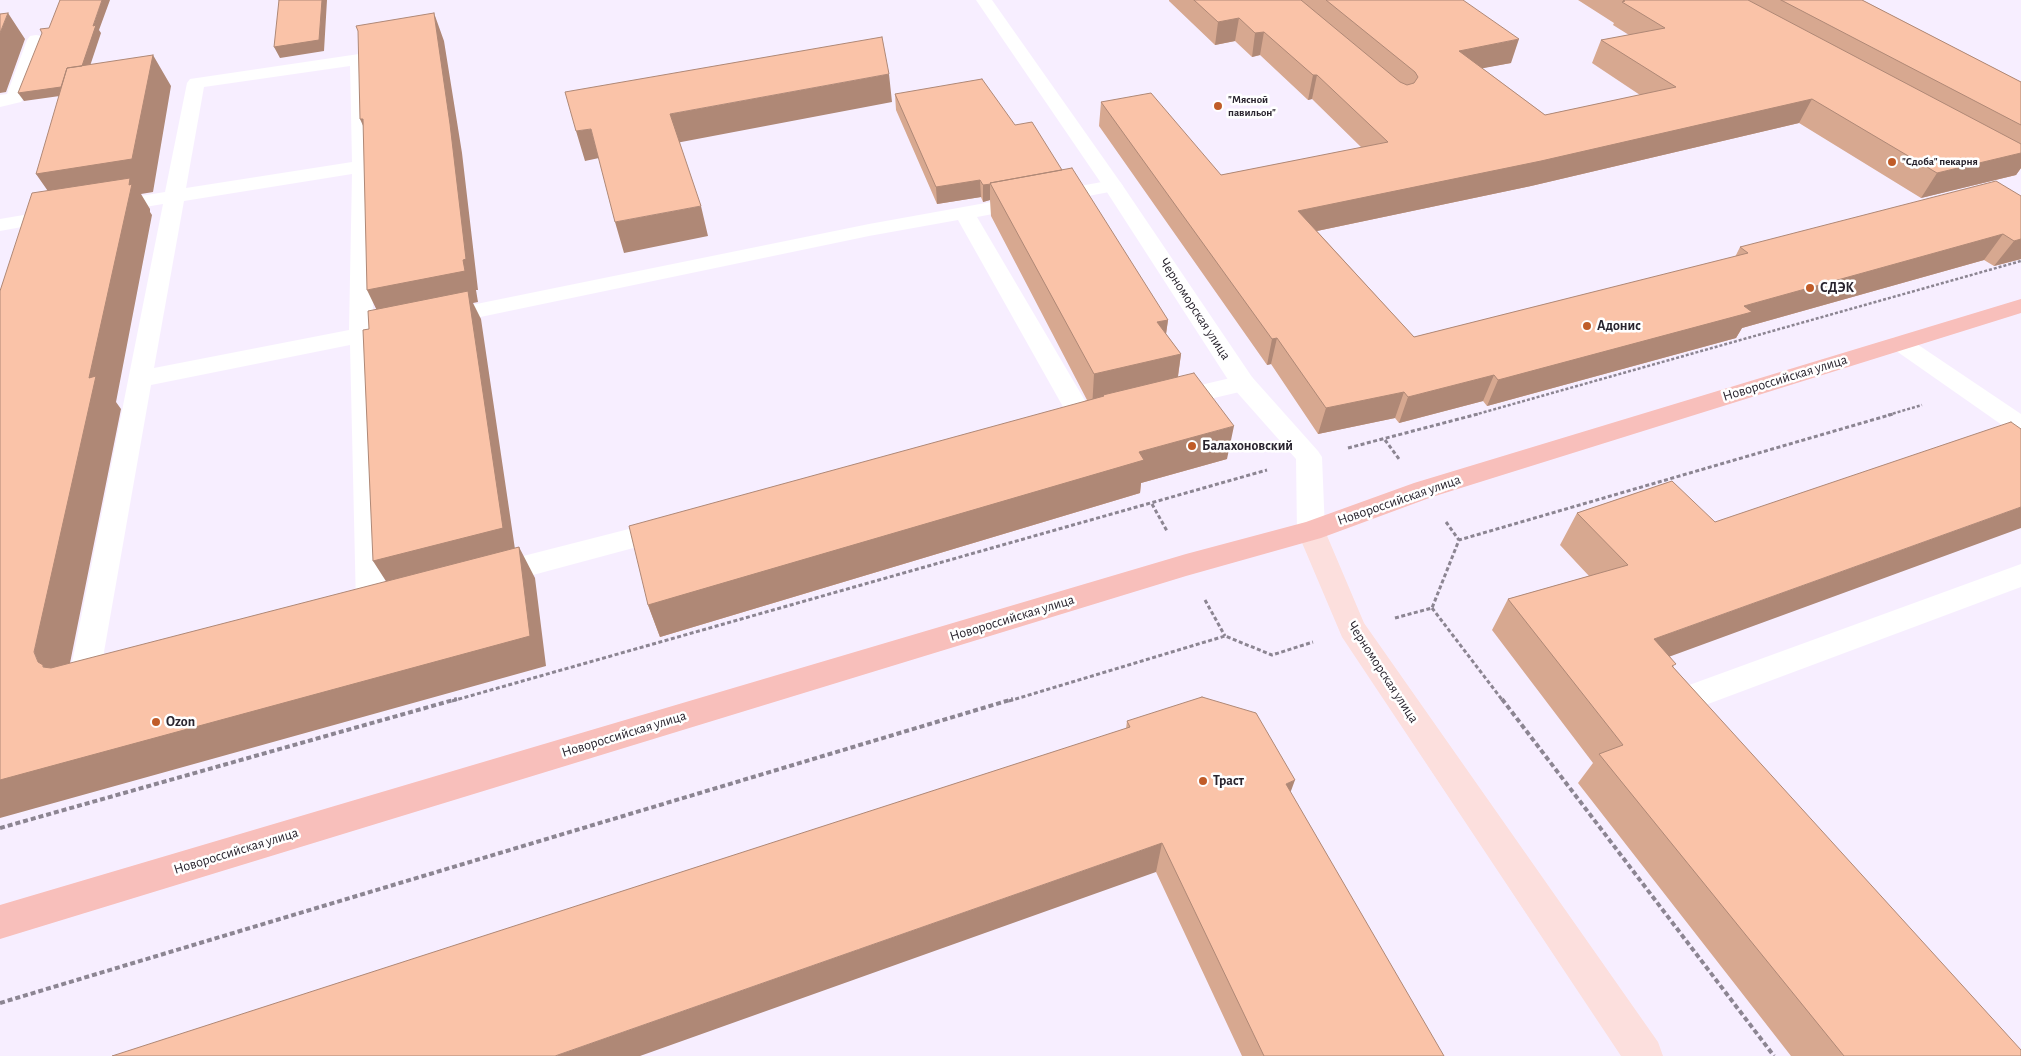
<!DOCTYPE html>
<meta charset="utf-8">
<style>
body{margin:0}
canvas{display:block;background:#f7eeff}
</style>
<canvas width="2021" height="1056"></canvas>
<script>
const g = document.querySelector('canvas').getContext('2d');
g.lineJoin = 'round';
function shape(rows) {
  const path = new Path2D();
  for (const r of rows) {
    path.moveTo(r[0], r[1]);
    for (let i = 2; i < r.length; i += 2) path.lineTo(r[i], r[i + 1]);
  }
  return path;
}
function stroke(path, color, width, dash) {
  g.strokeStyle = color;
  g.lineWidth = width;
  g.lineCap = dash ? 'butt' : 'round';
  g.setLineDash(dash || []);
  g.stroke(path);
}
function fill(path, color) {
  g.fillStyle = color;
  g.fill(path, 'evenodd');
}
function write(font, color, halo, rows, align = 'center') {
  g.font = font + ' "Alegreya Sans",sans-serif';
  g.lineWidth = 5;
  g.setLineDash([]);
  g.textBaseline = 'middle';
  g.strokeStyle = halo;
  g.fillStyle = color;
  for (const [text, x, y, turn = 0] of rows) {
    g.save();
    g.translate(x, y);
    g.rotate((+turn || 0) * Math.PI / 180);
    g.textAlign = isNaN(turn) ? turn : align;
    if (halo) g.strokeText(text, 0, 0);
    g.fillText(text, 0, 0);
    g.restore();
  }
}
stroke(shape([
 [1474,415,2021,261],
 [1888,415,1922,405]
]), '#8c8592', 2.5, [3, 2]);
stroke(shape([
 [1385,440,1399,459],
 [1348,448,1478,414],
 [1152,504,1167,531],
 [1446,522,1459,540],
 [1205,600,1225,636],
 [1432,608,1503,701],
 [1395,618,1432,608,1459,540,1893,414],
 [452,701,1267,470],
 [1009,701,1225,636,1272,655,1313,642]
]), '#8c8592', 3, [4, 2.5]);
stroke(shape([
 [1502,699,1774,1056],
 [0,828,457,699],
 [0,1003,1013,699]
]), '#8c8592', 4, [5, 3]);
fill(shape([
 [36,35,42,36,45,40,24,98,21,102,0,107,0,95,7,94,27,40,30,36,36,35],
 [359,54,365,55,368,59,372,166,373,326,386,327,390,332,386,337,373,340,386,606,381,614,371,617,361,614,356,606,350,345,151,385,101,669,106,671,110,680,106,689,95,693,83,696,72,692,68,683,163,204,109,213,102,211,99,207,102,203,109,201,165,192,187,83,190,79,359,54],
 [350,66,352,162,186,188,204,87,350,66],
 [352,174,349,330,154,368,184,201,352,174],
 [1113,180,1120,182,1123,186,1120,190,977,217,1097,421,1093,427,1084,430,1075,427,1071,421,958,220,869,236,442,325,434,323,431,318,434,313,442,311,869,224,1113,180],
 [59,209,66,211,69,215,66,219,0,231,0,219,59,209],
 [1900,336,1908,338,2021,414,2021,435,2012,432,1892,348,1888,343,1892,338,1900,336],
 [1243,375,1252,377,1255,383,1252,389,1172,408,1163,406,1160,400,1163,394,1243,375],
 [668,519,678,522,682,529,678,536,492,586,482,583,478,575,482,567,492,564,668,519],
 [2021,564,2021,587,1692,710,1681,706,1676,697,1681,688,2021,564]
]), '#fff');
fill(shape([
 [976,0,992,0,1123,186,1252,377,1318,451,1322,457,1325,531,1321,538,1311,541,1301,538,1297,531,1296,459,1234,389,1103,186,976,0]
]), '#fff');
fill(shape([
 [1311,521,1321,524,1325,531,1364,623,1658,1042,1663,1056,1621,1056,1342,637,1297,531,1301,524,1311,521]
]), '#fcdfdd');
fill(shape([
 [2021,299,2021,313,1432,497,1321,538,1186,576,0,939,0,905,1186,554,1306,522,1414,483,2021,299]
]), '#f8bfbb');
fill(shape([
 [1169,0,1463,0,1511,63,1482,68,1545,115,1640,95,1592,63,1601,40,1629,35,1613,25,1614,23,1578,0,1862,0,2021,82,2021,168,2016,175,1921,198,1799,123,1531,186,1317,231,1414,337,1735,257,1740,247,2021,196,2021,259,1994,266,1984,260,1742,328,1736,338,1487,406,1483,401,1399,423,1395,418,1318,434,1271,364,1267,365,1099,126,1101,102,1221,175,1362,148,1312,99,1308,100,1260,55,1252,57,1235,41,1215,45,1169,1],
 [895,94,1015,125,1062,170,1168,320,1166,334,1181,354,1178,377,1227,459,1141,483,1140,493,660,637,648,605,1087,400,991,216,990,200,983,202,981,197,937,204,896,110],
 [1672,481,1670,657,1674,668,2021,1056,1791,1056,1578,783,1593,763,1492,630,1508,599,1589,576,1560,545,1577,513],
 [1127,721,1444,1056,1242,1056,1156,872,1126,729]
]), '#d7a890');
fill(shape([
 [102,0,110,0,99,30,101,33,81,93,24,101,18,93,93,26],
 [322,0,327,0,324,51,280,58,274,47],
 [8,13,25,39,6,92,0,93,0,33],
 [434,13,444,41,462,153,478,290,476,290,478,302,473,303,481,319,516,556,391,589,373,561,382,321,367,290,463,260],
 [1239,18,1235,41,1215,45,1218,22],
 [1264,32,1260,55,1252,57,1255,33],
 [1519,39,1511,63,1452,74,1459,51],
 [153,55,171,86,153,192,141,194,150,209,150,212,152,215,116,402,121,409,66,683,69,689,38,662,34,652,89,378,59,207,36,174],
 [889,74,892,102,676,143,670,114],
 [1313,75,1317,75,1312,99,1308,100],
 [1812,99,1799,123,1531,186,1293,236,1298,211],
 [360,119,363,119,373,148],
 [591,129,599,158,585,161,576,131],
 [2021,153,2021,168,2016,175,1921,198,1937,173],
 [980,180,981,197,937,204,936,187],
 [990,184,990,200,983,202,983,185],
 [701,206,708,236,624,253,615,222],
 [2003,234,1984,260,1742,328,1736,338,1487,406,1498,380,1744,306],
 [2021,239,2021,259,1994,266,2014,241],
 [1168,320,1163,355,1157,322],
 [1277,338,1271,364,1267,365,1272,339],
 [1181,354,1176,389,1103,395,1102,406,1092,409,1094,374],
 [1494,375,1483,401,1399,423,1408,397],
 [1404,392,1395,418,1318,434,1326,408],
 [1234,426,1227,459,1141,483,1140,493,660,637,648,605,1139,452],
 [2021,507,2021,528,1633,670,1654,639],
 [519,547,535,578,546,666,0,818,0,780],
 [1295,780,1284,810,1286,784],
 [1162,843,1156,872,640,1056,555,1056]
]), '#af8876');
const building = shape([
 [60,0,102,0,93,26,96,25,82,66,67,68,61,87,18,93,42,33,40,29,49,28,60,0],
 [279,0,322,0,319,40,274,47,279,0],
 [1194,0,1301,0,1400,82,1407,85,1414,83,1418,77,1415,72,1326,0,1463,0,1519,39,1459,51,1545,115,1676,87,1601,40,1665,28,1622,2,1625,1,1623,0,1748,0,2021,144,2021,153,1937,173,1812,99,1541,161,1298,211,1414,337,1748,253,1740,247,1996,181,2021,196,2021,239,2014,241,2003,234,1744,306,1752,312,1498,380,1494,375,1408,397,1404,392,1326,408,1277,338,1272,339,1101,102,1151,93,1221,175,1388,142,1317,75,1313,75,1264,32,1255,33,1239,18,1218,22,1194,0],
 [1781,0,1862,0,2021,82,2021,125,1781,0],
 [8,13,0,33,0,14,8,13],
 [434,13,450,124,466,259,463,260,465,271,367,290,363,119,360,119,358,31,356,26,434,13],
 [882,37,889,74,670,114,701,206,615,222,591,129,576,131,565,92,882,37],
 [153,55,132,159,36,174,67,68,153,55],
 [982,79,1015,125,1032,122,1062,170,990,183,991,184,983,185,980,180,936,187,895,94,982,79],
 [1072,168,1168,320,1157,322,1181,354,1094,374,990,183,1072,168],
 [130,178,129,185,132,184,89,378,96,376,34,652,38,662,43,665,43,667,51,668,519,547,530,636,0,780,0,291,32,193,130,178],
 [468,291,503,528,373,561,363,330,369,329,368,311,468,291],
 [1194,373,1234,426,1139,452,1144,460,648,605,629,526,1104,396,1103,395,1194,373],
 [2011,422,2021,429,2021,507,1654,639,1676,664,1672,666,2021,1050,2021,1056,1844,1056,1599,754,1623,745,1508,599,1628,565,1577,513,1672,481,1715,522,2011,422],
 [1202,697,1256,713,1295,780,1286,784,1444,1056,1264,1056,1162,843,555,1056,112,1056,1130,727,1127,721,1202,697]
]);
fill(building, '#fac3a8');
stroke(building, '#af8876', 1);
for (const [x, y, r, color] of [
 [1218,106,5,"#c05c28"],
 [1892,162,5,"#c05c28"],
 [1810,288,5,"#c05c28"],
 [1587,326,5,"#c05c28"],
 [1192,446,5,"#c05c28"],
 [156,722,5,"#c05c28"],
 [1203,781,5,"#c05c28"]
]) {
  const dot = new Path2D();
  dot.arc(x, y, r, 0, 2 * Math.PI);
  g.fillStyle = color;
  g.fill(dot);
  stroke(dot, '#fff', 2);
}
write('bold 11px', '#29242e', '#fff', [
 ["\"Мясной",1228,100],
 ["павильон\"",1228,113],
 ["\"Сдоба\" пекарня",1902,162]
], 'left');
write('bold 14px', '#29242e', '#fff', [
 ["СДЭК",1820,288],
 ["Адонис",1597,326],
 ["Балахоновский",1202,446],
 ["Ozon",166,722],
 ["Траст",1213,781]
], 'left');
write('14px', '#29242e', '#fff', [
 ["Черноморская улица",1195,309,57],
 ["Новороссийская улица",1785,378,-17],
 ["Новороссийская улица",1399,500,-19],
 ["Новороссийская улица",1012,618,-17],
 ["Черноморская улица",1383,672,57],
 ["Новороссийская улица",624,734,-17],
 ["Новороссийская улица",236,851,-17]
]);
</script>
